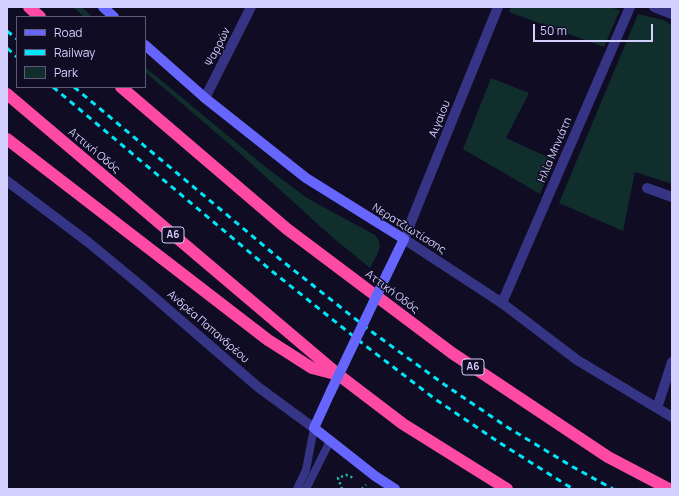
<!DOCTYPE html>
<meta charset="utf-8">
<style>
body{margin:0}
#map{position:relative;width:679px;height:496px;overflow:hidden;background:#100c23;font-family:Manrope,sans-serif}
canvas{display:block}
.frame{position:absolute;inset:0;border:8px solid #d3cfff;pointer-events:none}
.legend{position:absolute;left:16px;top:16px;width:130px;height:72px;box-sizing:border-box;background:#100c23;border:1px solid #5e5a7b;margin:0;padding:5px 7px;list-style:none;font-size:12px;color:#d3cfff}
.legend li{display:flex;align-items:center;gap:8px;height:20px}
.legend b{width:20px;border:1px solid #5e5a7b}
.scale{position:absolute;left:533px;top:24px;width:120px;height:18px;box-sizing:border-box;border:2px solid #d3cfff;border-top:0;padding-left:5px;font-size:12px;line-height:14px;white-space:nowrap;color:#d3cfff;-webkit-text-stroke:3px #100c23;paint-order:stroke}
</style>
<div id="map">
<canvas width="679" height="496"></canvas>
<div class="frame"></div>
<ul class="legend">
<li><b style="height:5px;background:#66f"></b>Road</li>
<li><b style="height:5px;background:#00e7fa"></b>Railway</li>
<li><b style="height:11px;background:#0f2e2c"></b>Park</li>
</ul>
<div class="scale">50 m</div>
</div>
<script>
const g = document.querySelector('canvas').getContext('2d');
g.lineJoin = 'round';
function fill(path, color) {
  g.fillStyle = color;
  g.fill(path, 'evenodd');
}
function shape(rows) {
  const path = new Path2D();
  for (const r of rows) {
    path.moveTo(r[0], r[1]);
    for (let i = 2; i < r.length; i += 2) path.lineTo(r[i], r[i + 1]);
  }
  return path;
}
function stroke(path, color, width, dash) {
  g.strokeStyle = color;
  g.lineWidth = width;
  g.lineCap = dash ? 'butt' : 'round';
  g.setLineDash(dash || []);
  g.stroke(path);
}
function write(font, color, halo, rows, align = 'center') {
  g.font = font + ' Manrope,sans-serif';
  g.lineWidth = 3;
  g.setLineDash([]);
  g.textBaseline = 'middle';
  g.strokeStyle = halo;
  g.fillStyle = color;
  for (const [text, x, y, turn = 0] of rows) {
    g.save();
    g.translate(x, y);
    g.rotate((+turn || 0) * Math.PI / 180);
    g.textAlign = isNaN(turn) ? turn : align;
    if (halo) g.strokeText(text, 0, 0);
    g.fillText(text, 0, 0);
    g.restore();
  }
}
fill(shape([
 [73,7,82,7,92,17,84,17],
 [511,7,609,7,620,10,604,47,509,12],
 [638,14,663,20,672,25,672,184,635,172,623,231,559,203],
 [145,67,268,169,287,183,307,198,375,235,378,239,380,245,378,253,370,268,332,237,235,149,145,72],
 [491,78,529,93,506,138,554,160,540,194,463,149]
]), '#0f2e2c');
stroke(shape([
 [342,489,338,478,346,475,354,478],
 [362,489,366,485]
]), '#27bbae', 2.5, [2, 3]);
stroke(shape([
 [297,489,306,470,314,428],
 [306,489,330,441]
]), '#363585', 8);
stroke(shape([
 [498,7,404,239,502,303,577,360,672,417],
 [654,7,672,14],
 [205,98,251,7],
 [7,181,88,242,140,285,258,387,314,428],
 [647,188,672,197],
 [502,303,630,7],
 [657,408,672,362]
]), '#363585', 10);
stroke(shape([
 [103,7,114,17],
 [145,45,205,98,306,178,404,239,387,274],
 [331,391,314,428,375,476,395,489]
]), '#66f', 10);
stroke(shape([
 [29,7,40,17],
 [121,87,287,229,452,353,608,457,669,489],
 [7,94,340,376,403,424,507,489],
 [7,139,268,340,312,368,335,374]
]), '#ff4aa5', 12);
stroke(shape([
 [7,31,17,39],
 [7,48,17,57],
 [53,87,273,272,362,343,435,399,500,443,573,489],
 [74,87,281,260,368,329,445,385,507,427,573,467,613,489]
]), '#00e7fa', 3, [6, 5]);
stroke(shape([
 [331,391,387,274]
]), '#66f', 10);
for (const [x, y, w] of [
 [173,235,22],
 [473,367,22]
]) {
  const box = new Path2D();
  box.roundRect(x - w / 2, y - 8, w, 16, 3);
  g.fillStyle = '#100c23';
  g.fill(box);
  stroke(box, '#d3cfff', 1);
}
write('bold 10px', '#d3cfff', null, [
 ["Α6",173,235],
 ["Α6",473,367]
]);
write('11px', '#d3cfff', '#100c23', [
 ["Ψαρρών",218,47,-63],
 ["Αιγαίου",440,119,-68],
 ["Ηλία Μηνιάτη",555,150,-67],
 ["Αττική Οδός",94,151,40],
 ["Νερατζιωτίσσης",409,229,32],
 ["Αττική Οδός",392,292,37],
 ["Ανδρέα Παπανδρέου",208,327,41]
]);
</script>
